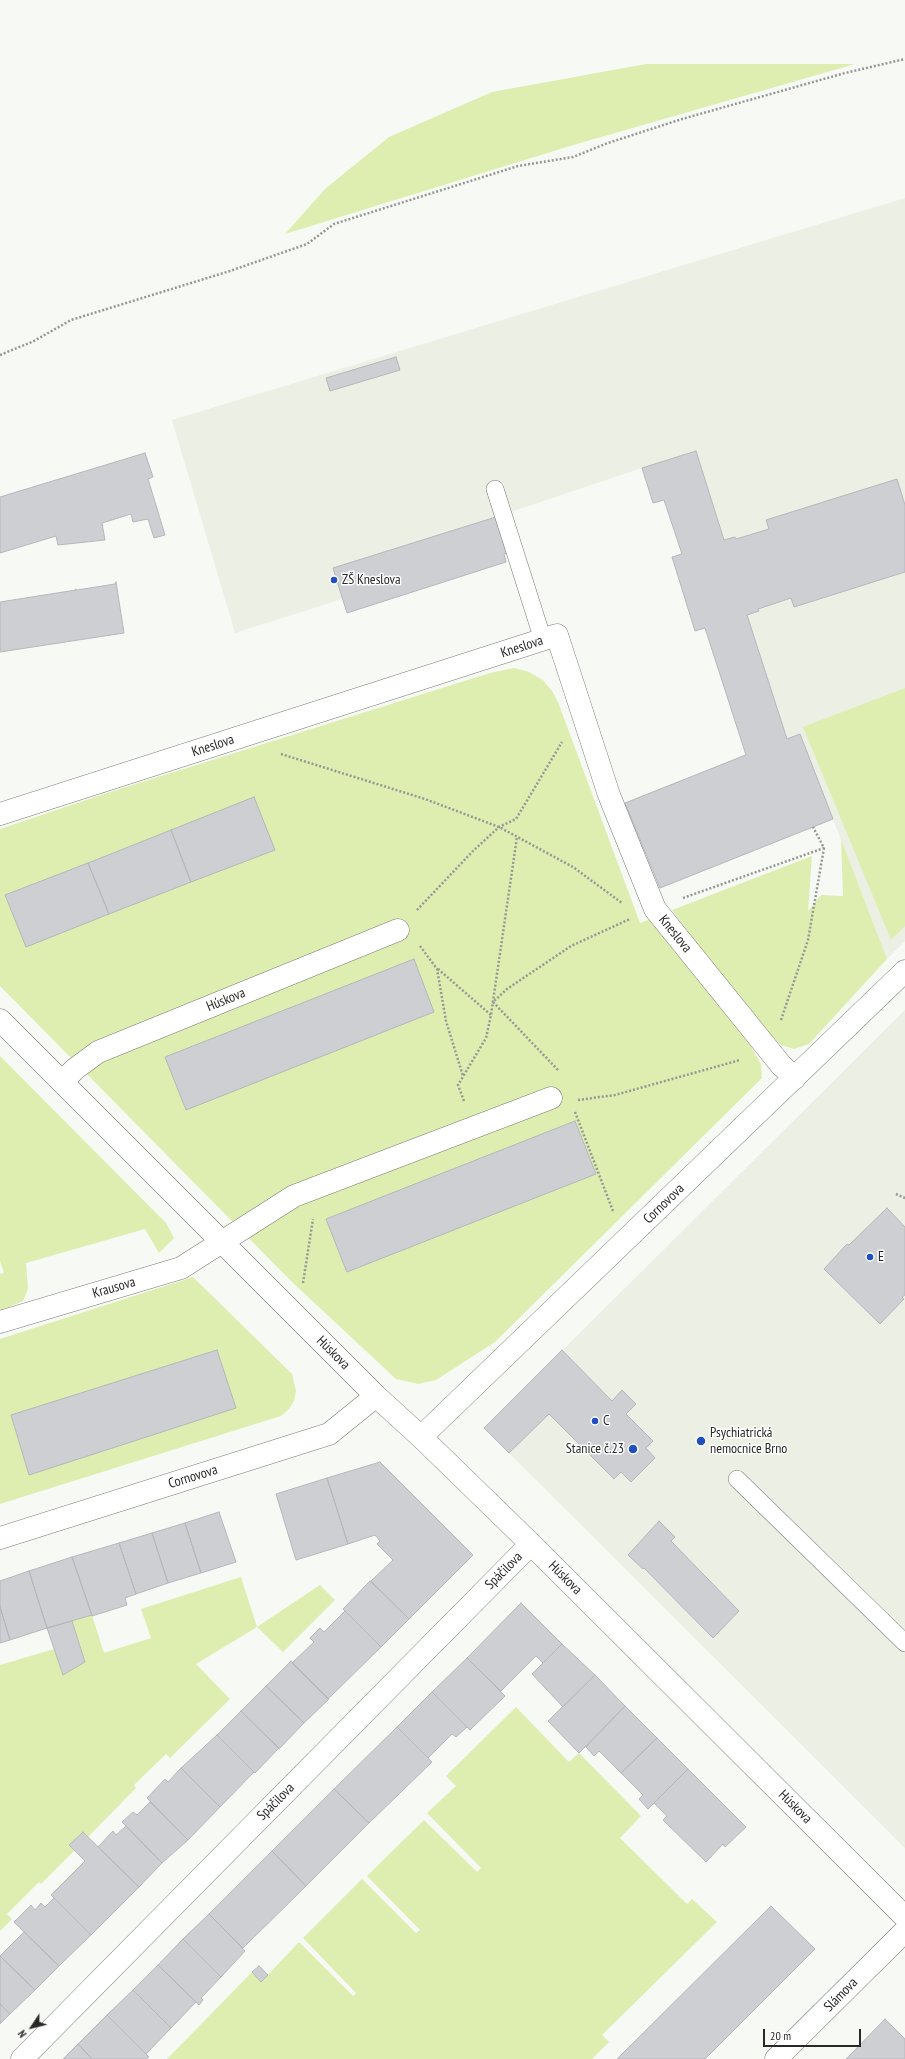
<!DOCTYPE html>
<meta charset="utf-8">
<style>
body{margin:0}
#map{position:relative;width:905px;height:2059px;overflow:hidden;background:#f7f9f4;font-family:"PT Sans Narrow",sans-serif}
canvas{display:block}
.north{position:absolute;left:12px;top:2007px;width:40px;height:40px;-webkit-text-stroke:3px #fff;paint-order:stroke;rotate:235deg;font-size:11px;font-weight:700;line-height:16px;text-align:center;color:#282827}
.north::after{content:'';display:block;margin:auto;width:14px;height:18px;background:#282827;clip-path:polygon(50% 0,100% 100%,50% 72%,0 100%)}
.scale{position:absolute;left:763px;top:2029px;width:98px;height:18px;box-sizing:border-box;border:2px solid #282827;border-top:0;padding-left:5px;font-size:12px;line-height:14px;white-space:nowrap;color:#282827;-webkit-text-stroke:3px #fff;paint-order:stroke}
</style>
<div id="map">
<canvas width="905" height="2059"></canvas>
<div class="north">N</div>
<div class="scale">20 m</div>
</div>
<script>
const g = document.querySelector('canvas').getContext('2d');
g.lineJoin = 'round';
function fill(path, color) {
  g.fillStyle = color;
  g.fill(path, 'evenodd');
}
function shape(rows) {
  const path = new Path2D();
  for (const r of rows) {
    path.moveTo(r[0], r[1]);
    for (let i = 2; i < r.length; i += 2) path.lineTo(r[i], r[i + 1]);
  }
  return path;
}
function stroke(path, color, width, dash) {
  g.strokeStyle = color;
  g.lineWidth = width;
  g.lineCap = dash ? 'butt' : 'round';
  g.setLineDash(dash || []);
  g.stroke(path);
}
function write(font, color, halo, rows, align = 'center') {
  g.font = font + ' "PT Sans Narrow",sans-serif';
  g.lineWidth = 3;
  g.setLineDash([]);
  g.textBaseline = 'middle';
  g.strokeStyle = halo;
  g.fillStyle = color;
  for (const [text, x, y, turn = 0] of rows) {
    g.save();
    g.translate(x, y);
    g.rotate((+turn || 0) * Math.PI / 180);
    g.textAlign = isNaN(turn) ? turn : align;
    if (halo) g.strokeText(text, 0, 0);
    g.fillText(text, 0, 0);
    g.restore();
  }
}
fill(shape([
 [905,198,905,941,887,959,833,819,660,888,625,803,746,754,705,628,695,631,672,557,682,553,664,500,653,503,642,468,499,516,506,562,347,613,342,599,235,633,172,420],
 [905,1010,905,1848,484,1428]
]), '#ecefe3');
fill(shape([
 [646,64,855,64,570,146,285,234,325,189,389,137,492,92],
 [514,668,529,672,543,680,552,691,558,702,640,923,653,918,744,1034,761,1064,762,1078,495,1342,436,1380,418,1384,396,1379,293,1283,0,986,0,829,107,793,490,673],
 [905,688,905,926,891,940,803,727],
 [841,839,887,959,809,1044,794,1049,781,1045,768,1033,701,950,672,910,812,856,808,911,821,895,843,896],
 [0,1056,166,1223,174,1238,159,1253,145,1229,26,1263,28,1289,23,1301,0,1311,0,1274,4,1273,0,1261],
 [193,1277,292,1374,296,1391,294,1401,289,1409,281,1416,0,1504,0,1339],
 [241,1577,257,1627,320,1585,335,1600,283,1652,257,1627,196,1664,230,1699,170,1758,166,1754,134,1785,136,1788,88,1837,83,1832,70,1845,75,1850,41,1884,39,1882,7,1914,12,1919,0,1931,0,1665,54,1649,63,1675,85,1662,72,1621,92,1615,104,1653,151,1638,141,1609],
 [516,1707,569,1762,579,1753,641,1816,620,1838,687,1904,692,1899,717,1922,602,2035,609,2042,592,2059,167,2059,252,1972,262,1981,299,1942,353,1996,356,1993,303,1938,362,1879,416,1933,420,1930,367,1876,424,1820,477,1872,481,1868,427,1813,456,1786,446,1776]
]), '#deeeb0');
const building = shape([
 [396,357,400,370,330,391,326,378,396,357],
 [696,451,724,540,735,537,736,539,769,529,766,520,897,479,905,505,905,572,794,607,791,598,758,609,759,611,747,615,787,739,800,734,833,819,660,888,625,803,746,755,705,628,695,631,672,557,682,554,664,500,653,503,642,468,696,451],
 [145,453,153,477,148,479,165,535,154,538,148,519,133,522,131,514,102,523,105,540,58,545,56,536,0,553,0,497,145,453],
 [499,516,510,552,504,554,506,562,347,613,333,568,499,516],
 [116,582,124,633,0,652,0,602,76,590,75,589,77,590,115,584,116,582],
 [254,797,275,850,191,882,171,830,254,797],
 [171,830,191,882,109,914,88,863,171,830],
 [88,863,109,914,26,947,5,895,88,863],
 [414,959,434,1012,186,1110,165,1057,414,959],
 [575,1121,596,1174,347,1272,346,1270,326,1219,575,1121],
 [887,1208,905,1227,905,1295,902,1297,904,1299,880,1324,824,1269,847,1244,849,1245,887,1208],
 [217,1350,236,1408,29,1475,11,1415,217,1350],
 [562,1350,612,1401,622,1390,636,1404,626,1414,653,1441,646,1448,655,1458,631,1482,621,1472,614,1479,549,1414,509,1453,484,1428,562,1350],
 [380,1462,473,1555,409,1619,371,1581,393,1560,377,1544,380,1541,375,1535,348,1544,327,1478,380,1462],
 [327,1478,348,1544,296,1560,276,1494,327,1478],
 [219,1512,236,1562,201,1573,185,1523,219,1512],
 [659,1521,675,1537,671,1541,739,1611,713,1638,644,1568,643,1569,628,1555,659,1521],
 [185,1523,201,1573,168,1583,152,1533,185,1523],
 [152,1533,168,1583,136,1594,119,1543,152,1533],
 [119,1543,136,1594,125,1598,127,1605,92,1616,72,1557,119,1543],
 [72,1557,92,1615,47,1628,29,1571,72,1557],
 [29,1571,47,1628,10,1640,0,1607,0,1581,29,1571],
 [370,1581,409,1619,381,1647,343,1609,370,1581],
 [521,1603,562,1644,543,1663,536,1656,501,1691,467,1658,521,1603],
 [0,1607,10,1640,0,1643,0,1607],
 [345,1611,381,1647,328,1699,292,1663,314,1642,310,1638,320,1628,324,1632,345,1611],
 [72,1621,85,1662,63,1675,47,1628,72,1621],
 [562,1644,595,1675,563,1707,532,1674,562,1644],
 [467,1658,505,1696,470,1730,432,1692,467,1658],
 [291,1661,329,1699,304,1723,266,1686,291,1661],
 [595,1675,625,1706,579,1753,548,1721,595,1675],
 [266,1686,304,1723,279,1749,241,1711,266,1686],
 [432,1692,467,1727,456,1737,452,1734,428,1758,397,1727,432,1692],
 [625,1706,657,1738,621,1773,599,1751,594,1756,586,1747,625,1706],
 [241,1711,279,1748,255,1773,217,1735,241,1711],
 [397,1727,432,1762,369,1823,334,1789,397,1727],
 [217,1735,254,1772,220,1807,181,1768,217,1735],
 [657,1738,688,1769,648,1809,639,1799,643,1795,621,1773,657,1738],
 [181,1768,220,1807,188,1840,147,1798,165,1779,168,1782,181,1768],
 [688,1769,746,1827,725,1847,723,1844,706,1862,663,1820,667,1816,654,1803,688,1769],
 [334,1789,369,1823,306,1886,272,1851,334,1789],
 [150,1802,188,1840,162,1863,122,1822,133,1812,137,1815,150,1802],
 [126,1826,162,1863,139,1887,98,1847,113,1831,116,1835,126,1826],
 [83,1832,139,1887,91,1935,51,1895,85,1861,69,1845,83,1832],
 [272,1851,306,1886,243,1948,209,1914,272,1851],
 [54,1898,91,1935,59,1966,14,1922,31,1905,35,1910,41,1903,45,1907,54,1898],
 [771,1906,815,1949,705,2059,617,2059,771,1906],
 [209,1914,245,1951,221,1977,183,1939,209,1914],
 [24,1932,59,1966,35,1990,0,1956,24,1932],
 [183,1939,221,1977,201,1998,203,2000,199,2005,158,1965,183,1939],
 [0,1956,35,1990,10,2014,0,2004,0,1956],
 [158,1965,196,2002,171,2028,133,1990,158,1965],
 [259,1966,268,1975,261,1982,252,1972,259,1966],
 [133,1990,171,2028,146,2054,107,2015,133,1990],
 [0,2004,10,2014,0,2024,0,2004],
 [107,2015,149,2057,146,2059,92,2059,78,2044,107,2015],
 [885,2019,905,2039,905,2059,846,2059,885,2019],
 [78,2044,92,2059,63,2059,78,2044]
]);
fill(building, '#cdcfd3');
stroke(building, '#b5b7bc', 1);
const lane = shape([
 [495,489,543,640],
 [737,1479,905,1643]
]);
const street = shape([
 [0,814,557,635,609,795,655,909,781,1065,795,1078],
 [0,1020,376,1396,421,1437,531,1544,905,1917],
 [62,1082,75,1069,98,1052,398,930],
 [0,1322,181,1268,294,1196,551,1098],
 [421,1437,905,971],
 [0,1538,329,1434,376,1396],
 [22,2059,531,1544],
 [776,2059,905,1931]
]);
stroke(lane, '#7a7b77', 18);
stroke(street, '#7a7b77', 23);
stroke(shape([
 [0,355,34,341,71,320,230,271,307,244,334,224,518,166,573,157,608,143,682,119,845,73,905,59],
 [281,754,425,799,499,827,573,867,622,903],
 [683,898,824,848],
 [417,910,473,851,499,827,516,819,562,742],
 [420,946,437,969,446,1021,463,1076],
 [438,969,491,1015],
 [781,1020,808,940,824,848,813,827],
 [558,1070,493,1002,507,989,571,946,630,919],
 [578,1100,615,1095,740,1060],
 [464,1101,458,1085,486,1038,491,1015,517,837],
 [575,1112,613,1211],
 [896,1194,905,1198],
 [303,1283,313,1219]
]), '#969794', 2.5, [2, 2]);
stroke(lane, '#fff', 17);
stroke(street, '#fff', 22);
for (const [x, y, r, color] of [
 [334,580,4,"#214fbd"],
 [870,1257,4,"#214fbd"],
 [595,1421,4,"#214fbd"],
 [701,1441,5,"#214fbd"],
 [633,1449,5,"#214fbd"]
]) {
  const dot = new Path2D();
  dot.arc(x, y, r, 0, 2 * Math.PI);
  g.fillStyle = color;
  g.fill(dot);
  stroke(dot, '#fff', 1.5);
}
write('14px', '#282827', '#fff', [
 ["ZŠ Kneslova",342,580],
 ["E",878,1257],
 ["C",603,1421],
 ["Psychiatrická",710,1433],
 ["nemocnice Brno",710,1449],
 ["Stanice č.23",624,1449,"right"]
], 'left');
write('14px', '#282827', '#fff', [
 ["Kneslova",522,647,-18],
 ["Kneslova",213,746,-18],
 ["Kneslova",675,934,51],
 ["Húskova",226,1000,-22],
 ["Cornovova",664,1204,-44],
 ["Krausova",114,1288,-16],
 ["Húskova",333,1353,45],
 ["Cornovova",193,1477,-17],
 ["Spáčilova",504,1571,-45],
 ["Húskova",565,1578,45],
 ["Spáčilova",276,1802,-45],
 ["Húskova",795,1807,45],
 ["Slámova",841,1995,-45]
]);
</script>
